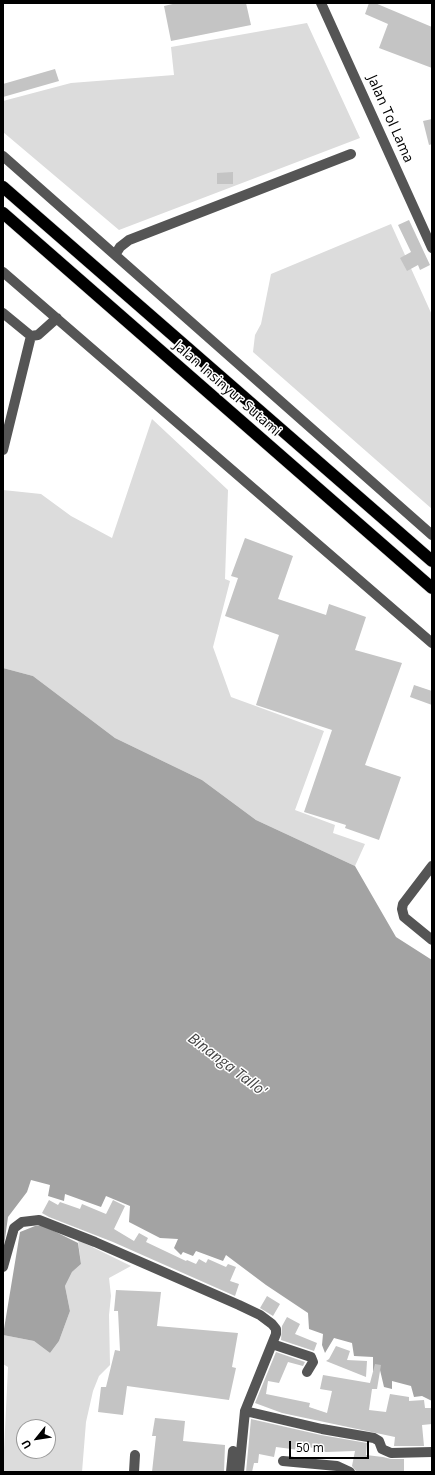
<!DOCTYPE html>
<style>
body{margin:0}
#map{position:relative;width:435px;height:1475px;overflow:hidden;background:#fff;font-family:"Open Sans",sans-serif}
canvas{display:block}
.frame{position:absolute;inset:0;border:4px solid #000;pointer-events:none}
.north{position:absolute;left:16px;top:1419px;width:40px;height:40px;box-sizing:border-box;background:#fff;border:1px solid #999;border-radius:50%;rotate:240deg;font-size:11px;font-weight:700;line-height:16px;text-align:center;color:#000}
.north::after{content:'';display:block;margin:auto;width:14px;height:18px;background:#000;clip-path:polygon(50% 0,100% 100%,50% 72%,0 100%)}
.scale{position:absolute;left:289px;top:1441px;width:80px;height:18px;box-sizing:border-box;border:2px solid #000;border-top:0;padding-left:5px;font-size:12px;line-height:14px;white-space:nowrap;color:#000;-webkit-text-stroke:3px #fff;paint-order:stroke}
</style>
<div id="map">
<canvas width="435" height="1475"></canvas>
<div class="frame"></div>
<div class="north">U</div>
<div class="scale">50 m</div>
</div>
<script>
const g = document.querySelector('canvas').getContext('2d');
g.lineJoin = 'round';
function fill(path, color) {
  g.fillStyle = color;
  g.fill(path, 'evenodd');
}
function shape(rows) {
  const path = new Path2D();
  for (const r of rows) {
    path.moveTo(r[0], r[1]);
    for (let i = 2; i < r.length; i += 2) path.lineTo(r[i], r[i + 1]);
  }
  return path;
}
function stroke(path, color, width, dash) {
  g.strokeStyle = color;
  g.lineWidth = width;
  g.lineCap = dash ? 'butt' : 'round';
  g.setLineDash(dash || []);
  g.stroke(path);
}
function write(font, color, halo, rows, align = 'center') {
  g.font = font + ' "Open Sans",sans-serif';
  g.lineWidth = 3;
  g.setLineDash([]);
  g.textBaseline = 'middle';
  g.strokeStyle = halo;
  g.fillStyle = color;
  for (const [text, x, y, turn = 0] of rows) {
    g.save();
    g.translate(x, y);
    g.rotate((+turn || 0) * Math.PI / 180);
    g.textAlign = isNaN(turn) ? turn : align;
    if (halo) g.strokeText(text, 0, 0);
    g.fillText(text, 0, 0);
    g.restore();
  }
}
fill(shape([
 [307,23,360,138,119,230,3,132,3,101,71,83,174,75,171,47],
 [391,224,432,315,432,509,253,352,255,335,261,324,271,274],
 [152,419,228,490,225,579,230,581,213,647,231,697,324,731,295,810,335,825,333,833,365,844,355,866,256,820,202,780,115,738,33,676,3,668,3,490,41,494,71,516,112,538],
 [78,1240,131,1266,109,1278,111,1296,109,1315,110,1365,99,1376,93,1391,86,1422,82,1472,3,1472,8,1367,3,1364,3,1335,34,1341,50,1353,59,1341,70,1311,65,1286,72,1272,81,1264],
 [24,1427,48,1427,48,1451,24,1451]
]), '#dcdcdc');
fill(shape([
 [3,668,33,676,115,738,202,780,256,820,355,866,396,937,432,960,432,1401,422,1396,414,1397,411,1386,392,1381,392,1389,384,1387,380,1370,373,1371,373,1357,354,1356,352,1343,334,1338,325,1353,322,1345,323,1334,309,1329,308,1313,266,1285,226,1255,223,1261,196,1251,193,1256,183,1252,181,1255,174,1248,178,1239,160,1238,129,1222,130,1206,106,1196,101,1207,65,1194,64,1201,48,1196,50,1185,31,1180,27,1192,8,1217,3,1253],
 [42,1225,78,1243,81,1264,72,1272,65,1286,70,1311,59,1341,50,1353,34,1341,3,1335,20,1232,35,1226]
]), '#a3a3a3');
fill(shape([
 [177,3,246,3,251,25,171,41,164,6],
 [369,3,375,3,432,27,432,68,379,48,388,24,365,14],
 [55,69,59,81,3,97,3,84],
 [432,119,432,144,429,145,423,121],
 [233,172,233,184,217,184,217,173],
 [409,220,430,265,420,270,418,265,407,271,400,258,411,252,398,225],
 [245,538,293,556,278,599,326,615,329,604,366,617,355,650,402,663,365,765,401,777,379,840,345,828,346,825,304,812,332,730,256,705,279,635,225,616,238,578,231,576],
 [414,685,432,691,432,705,410,697],
 [49,1200,58,1205,60,1202,80,1209,82,1204,106,1214,113,1200,125,1206,114,1229,134,1241,139,1233,148,1238,146,1242,186,1261,187,1260,196,1264,199,1259,206,1263,208,1259,226,1267,228,1264,236,1267,230,1281,239,1284,235,1296,113,1242,49,1217,42,1213],
 [116,1290,161,1292,157,1326,238,1333,232,1367,236,1368,229,1400,127,1386,123,1415,98,1412,101,1387,106,1387,115,1350,120,1351,118,1311,114,1311],
 [267,1296,280,1304,273,1316,260,1308],
 [287,1317,300,1324,295,1334,317,1343,314,1351,281,1340,282,1326],
 [336,1346,350,1351,347,1360,367,1361,366,1377,326,1361,329,1359],
 [276,1352,305,1362,303,1366,288,1362,279,1383,268,1381,266,1394,310,1403,309,1407,327,1413,332,1391,320,1389,323,1375,370,1383,375,1364,381,1365,377,1389,372,1389,369,1410,386,1412,390,1394,409,1397,409,1401,424,1400,425,1408,432,1408,432,1424,422,1425,424,1446,394,1446,395,1437,282,1413,255,1403],
 [155,1418,185,1421,183,1441,225,1445,224,1472,152,1472,156,1436,152,1436],
 [251,1419,321,1435,367,1443,366,1455,383,1457,391,1459,404,1459,404,1472,356,1471,352,1466,355,1451,326,1452,299,1444,299,1450,276,1447,274,1457,259,1454,258,1463,254,1463,252,1472,246,1472]
]), '#c4c4c4');
const highway = shape([
 [3,187,432,561],
 [3,213,432,588]
]);
stroke(highway, '#dbdbdb', 13);
stroke(shape([
 [321,3,432,248],
 [3,156,432,535],
 [115,255,120,247,129,240,351,154],
 [3,272,432,643],
 [3,313,31,336,38,335,57,318],
 [3,450,31,336],
 [432,866,403,904,402,909,404,917,432,940],
 [3,1267,14,1228,22,1222,39,1220,95,1242,239,1305,260,1315,272,1324,276,1329,276,1334,245,1411,239,1472],
 [272,1344,311,1357,313,1362,307,1372],
 [245,1411,322,1429,374,1438,379,1441,382,1449,391,1453,432,1452],
 [283,1461,337,1466,350,1472],
 [134,1472,135,1455],
 [231,1472,233,1451]
]), '#555', 10);
stroke(highway, '#000', 12);
write('14px', '#000', '#fff', [
 ["Jalan Tol Lama",390,119,66],
 ["Jalan Insinyur Sutami",227,389,41]
]);
write('italic 15px', '#444', '#fff', [
 ["Binanga Tallo'",227,1065,37]
]);
</script>
